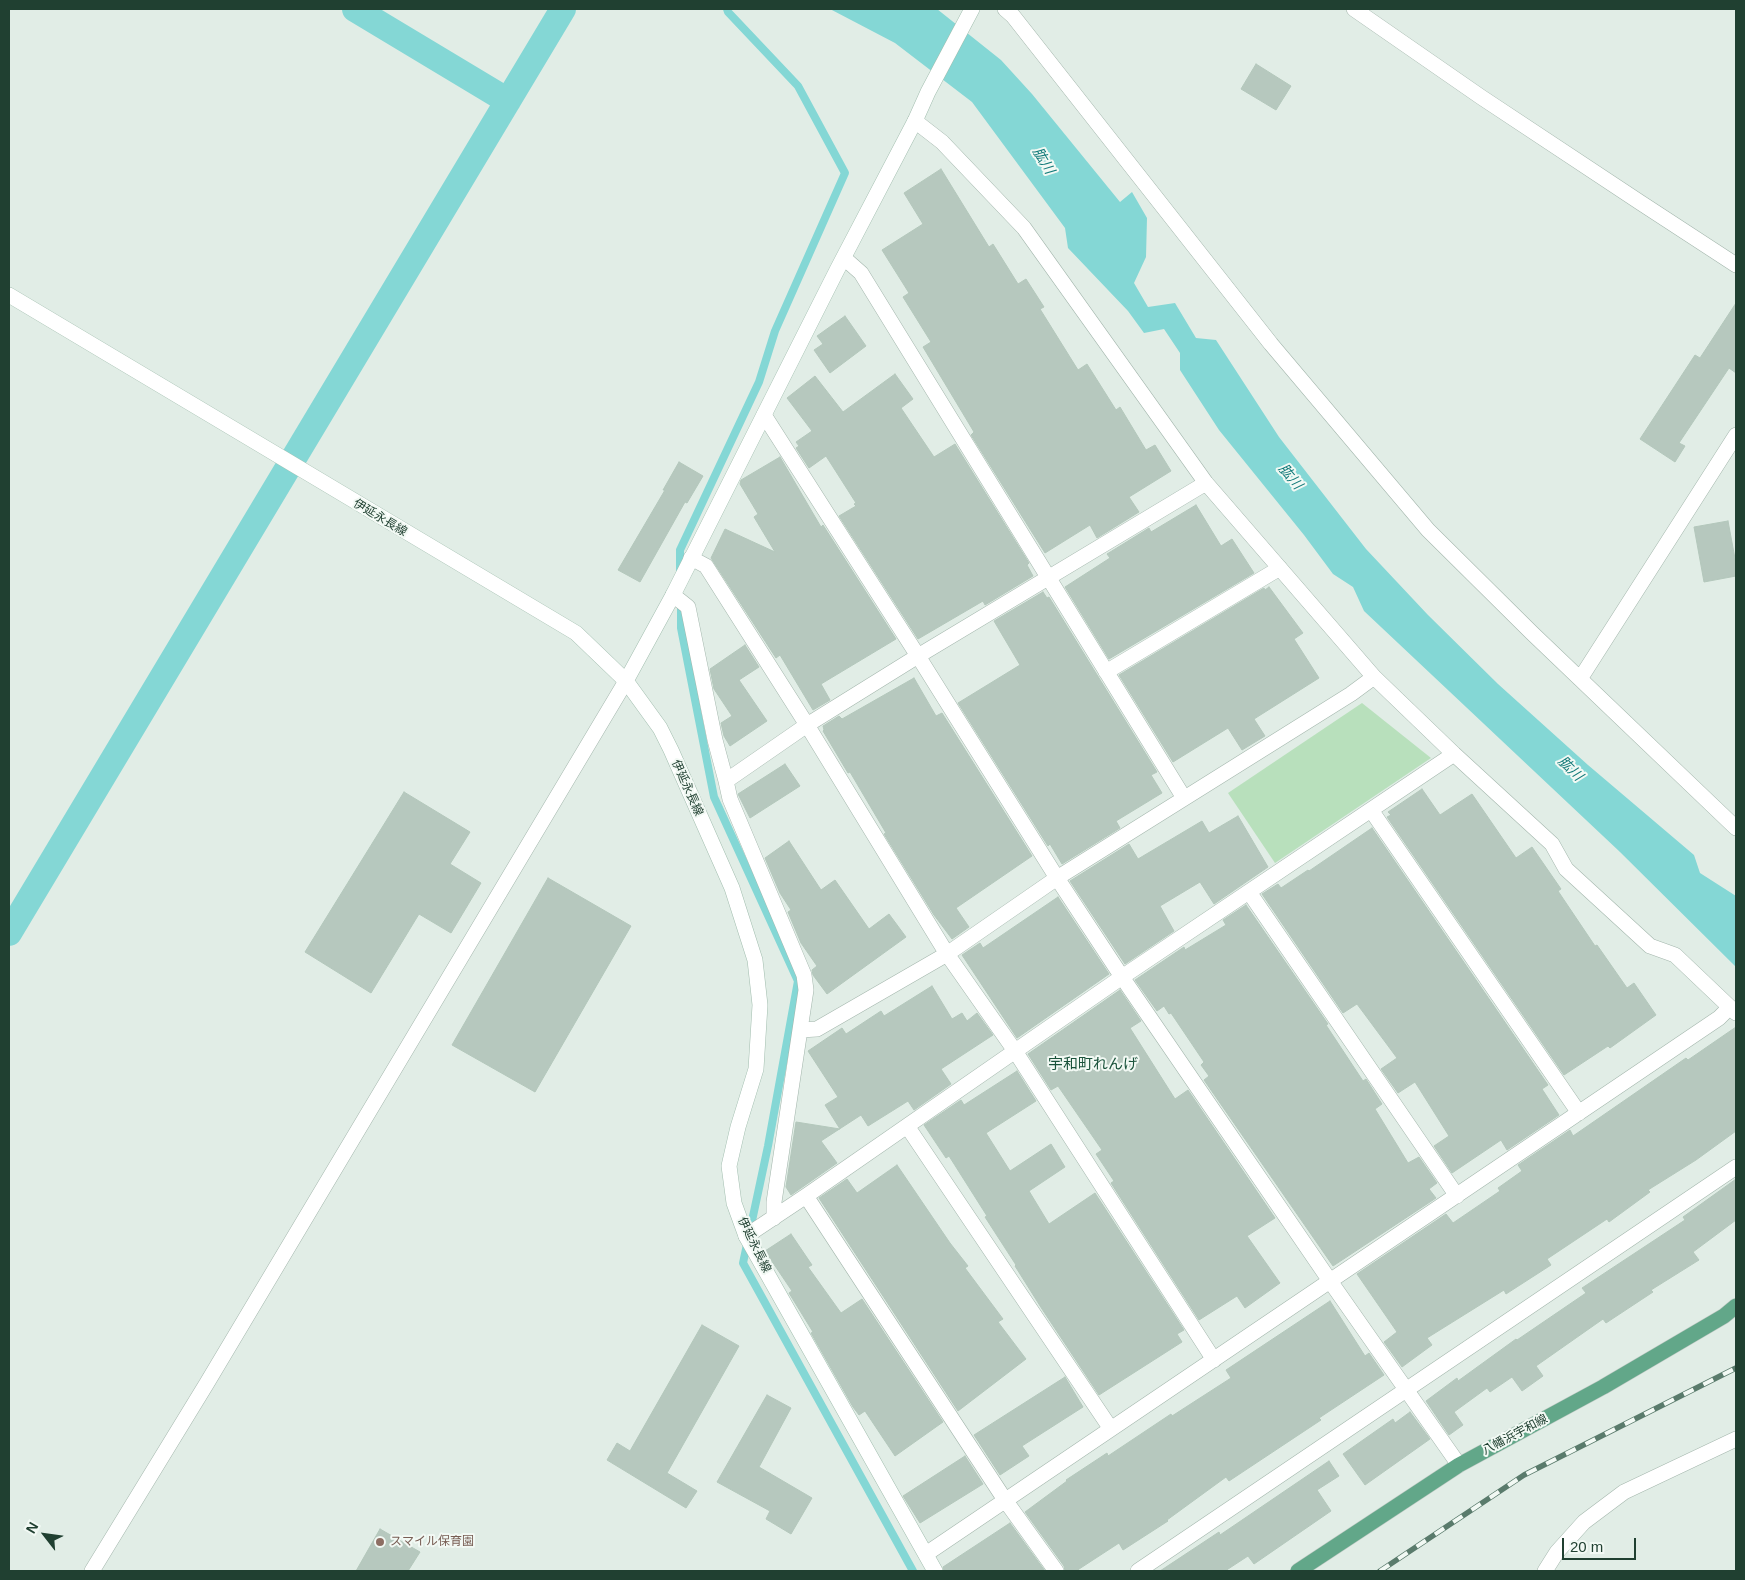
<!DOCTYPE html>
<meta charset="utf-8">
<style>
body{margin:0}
#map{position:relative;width:1745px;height:1580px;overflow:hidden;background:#e1ede6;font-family:Arial,sans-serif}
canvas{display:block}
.frame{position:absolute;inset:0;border:10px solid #204031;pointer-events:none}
.north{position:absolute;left:20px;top:1510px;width:50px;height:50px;-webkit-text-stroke:4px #f2f9f4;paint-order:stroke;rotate:300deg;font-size:14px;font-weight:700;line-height:20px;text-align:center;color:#204031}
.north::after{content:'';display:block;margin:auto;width:18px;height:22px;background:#204031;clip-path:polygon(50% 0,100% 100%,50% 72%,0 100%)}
.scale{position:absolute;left:1562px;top:1538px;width:74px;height:22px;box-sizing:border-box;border:2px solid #204031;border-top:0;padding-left:6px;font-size:15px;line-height:18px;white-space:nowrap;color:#204031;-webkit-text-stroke:4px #f2f9f4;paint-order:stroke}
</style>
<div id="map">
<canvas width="1745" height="1580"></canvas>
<div class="frame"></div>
<div class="north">N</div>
<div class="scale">20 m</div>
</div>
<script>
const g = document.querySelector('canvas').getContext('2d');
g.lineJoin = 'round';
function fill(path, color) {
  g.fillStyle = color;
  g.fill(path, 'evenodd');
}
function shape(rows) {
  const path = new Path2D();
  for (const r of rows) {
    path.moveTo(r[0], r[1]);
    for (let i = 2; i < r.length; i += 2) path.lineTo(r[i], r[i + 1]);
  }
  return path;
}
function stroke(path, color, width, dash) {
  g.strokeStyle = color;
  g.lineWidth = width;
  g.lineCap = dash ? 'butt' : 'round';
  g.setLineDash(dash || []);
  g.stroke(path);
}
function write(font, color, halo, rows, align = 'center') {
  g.font = font + ' Arial,"Noto Sans JP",sans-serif';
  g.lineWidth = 4;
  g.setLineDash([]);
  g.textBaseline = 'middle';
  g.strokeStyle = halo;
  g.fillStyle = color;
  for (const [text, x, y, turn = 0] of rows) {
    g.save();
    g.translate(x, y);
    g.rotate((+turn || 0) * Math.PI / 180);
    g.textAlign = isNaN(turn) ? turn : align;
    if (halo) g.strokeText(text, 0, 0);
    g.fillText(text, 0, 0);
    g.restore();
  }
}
fill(shape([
 [1362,703,1431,758,1275,863,1228,793]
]), '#b8e0bc');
fill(shape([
 [830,9,937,9,1001,60,1032,94,1120,202,1132,192,1147,218,1146,257,1134,283,1148,307,1175,303,1196,338,1216,340,1279,437,1366,549,1428,615,1498,684,1588,765,1694,855,1700,873,1736,896,1736,967,1620,852,1364,611,1353,587,1333,574,1304,535,1219,430,1180,370,1180,353,1164,329,1144,333,1128,311,1068,248,1065,228,972,102,895,43]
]), '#84d7d5');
stroke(shape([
 [680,574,680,550,759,382,775,331,845,173,798,86,728,12,727,9],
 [681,601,681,628,714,797,798,981,768,1146,743,1263,913,1571]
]), '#84d7d5', 8);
stroke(shape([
 [355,9,508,101],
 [9,933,563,9]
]), '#84d7d5', 26);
const building = shape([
 [1256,64,1291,86,1276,110,1241,89,1256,64],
 [941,169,989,247,993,244,1018,284,1026,279,1044,307,1040,309,1078,370,1087,364,1116,410,1120,407,1146,450,1155,445,1171,471,1129,497,1139,512,1097,538,1090,525,1045,553,971,435,974,432,923,347,931,342,903,297,909,293,882,250,923,224,904,193,941,169],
 [1736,303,1736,373,1729,368,1679,443,1685,446,1675,462,1640,439,1695,355,1700,358,1736,303],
 [845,316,866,346,830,373,814,350,823,344,817,336,845,316],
 [895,374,913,399,901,408,934,457,955,444,1029,563,1027,565,1033,576,985,605,983,601,918,639,839,516,856,506,854,504,856,503,826,456,809,468,796,448,799,446,796,442,812,431,787,398,815,376,843,412,895,374],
 [780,457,821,527,823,525,896,639,821,684,830,700,813,710,780,655,776,658,711,558,725,529,775,552,754,517,758,514,740,484,741,480,780,457],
 [679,462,703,476,687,503,685,502,640,582,618,570,665,490,663,490,679,462],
 [1196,505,1221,546,1232,539,1254,573,1109,659,1065,587,1110,558,1107,554,1149,528,1151,532,1196,505],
 [1728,521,1736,564,1736,576,1704,582,1694,527,1728,521],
 [1269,587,1303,633,1294,639,1319,678,1254,719,1265,736,1242,750,1228,728,1173,762,1119,675,1264,588,1265,590,1269,587],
 [1043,592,1047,598,1049,597,1157,772,1151,775,1162,793,1116,821,1120,828,1062,864,1050,844,1048,846,958,703,1020,665,994,621,1043,592],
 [745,645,759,667,739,680,767,721,730,746,724,736,721,723,732,716,714,689,710,669,745,645],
 [914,678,936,716,942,713,1032,856,956,908,969,927,952,939,934,915,884,834,886,833,850,772,848,773,823,731,824,730,823,726,839,716,842,719,914,678],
 [785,764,800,786,750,818,738,794,785,764],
 [1422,789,1440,815,1472,794,1516,858,1532,847,1561,889,1558,891,1595,946,1597,945,1627,988,1634,983,1656,1015,1610,1048,1608,1046,1564,1075,1387,817,1391,815,1388,812,1422,789],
 [404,792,470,832,450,864,481,883,451,933,419,914,371,993,305,952,404,792],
 [1238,816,1268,867,1214,904,1200,882,1160,906,1174,931,1125,964,1070,881,1129,844,1138,859,1202,821,1209,833,1238,816],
 [1372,828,1548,1085,1542,1089,1559,1115,1507,1150,1501,1140,1452,1173,1434,1146,1449,1136,1415,1082,1398,1093,1381,1069,1397,1058,1357,1004,1343,1013,1262,894,1278,884,1281,888,1308,870,1309,871,1372,828],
 [789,841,821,890,835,880,869,929,889,914,906,937,827,994,813,975,812,970,817,966,801,943,788,912,791,910,780,893,765,858,789,841],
 [548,878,631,926,535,1092,452,1045,548,878],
 [1058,897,1109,974,1017,1038,962,955,980,943,983,948,1058,897],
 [1246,905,1328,1024,1326,1025,1363,1081,1366,1079,1382,1104,1375,1109,1408,1163,1419,1157,1437,1183,1429,1189,1436,1198,1333,1266,1204,1080,1209,1076,1201,1065,1204,1062,1171,1013,1169,1014,1164,1006,1157,1011,1135,980,1184,947,1185,950,1226,925,1223,920,1246,905],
 [932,986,952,1019,962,1013,967,1021,977,1013,993,1035,941,1069,951,1084,914,1110,908,1101,868,1126,861,1115,821,1141,837,1163,791,1195,786,1187,796,1122,840,1129,825,1105,838,1097,808,1051,842,1028,846,1034,881,1011,884,1016,932,986],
 [1120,990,1141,1021,1130,1028,1175,1099,1188,1090,1275,1218,1247,1236,1280,1283,1245,1308,1237,1296,1199,1320,1111,1183,1114,1181,1096,1154,1102,1150,1058,1086,1051,1090,1028,1054,1120,990],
 [1736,1027,1736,1131,1696,1160,1648,1190,1650,1192,1609,1222,1607,1219,1547,1259,1551,1265,1506,1294,1504,1290,1427,1338,1432,1345,1402,1367,1384,1342,1397,1332,1357,1274,1446,1214,1453,1223,1500,1191,1498,1188,1522,1171,1518,1165,1570,1130,1573,1136,1686,1058,1688,1060,1736,1027],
 [1017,1071,1036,1101,986,1133,1010,1171,1051,1144,1065,1167,1029,1191,1049,1224,1095,1193,1184,1330,1177,1334,1182,1342,1099,1395,1042,1309,1015,1266,1016,1265,985,1217,987,1216,949,1156,946,1158,924,1125,961,1100,964,1105,1017,1071],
 [897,1165,950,1243,968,1266,965,1268,1003,1319,998,1322,1026,1359,958,1411,819,1198,847,1179,857,1193,897,1165],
 [1736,1179,1736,1220,1693,1252,1699,1260,1651,1290,1653,1292,1606,1323,1603,1319,1536,1366,1543,1376,1522,1391,1512,1377,1490,1392,1487,1388,1454,1412,1463,1425,1449,1435,1426,1401,1457,1378,1458,1381,1516,1339,1517,1340,1586,1293,1582,1288,1685,1220,1683,1217,1736,1179],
 [791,1234,812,1265,808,1267,841,1313,862,1299,943,1422,895,1456,865,1411,859,1415,853,1407,811,1333,813,1332,789,1293,792,1291,765,1251,791,1234],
 [1330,1301,1365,1356,1369,1353,1384,1375,1319,1418,1321,1420,1229,1481,1226,1477,1167,1520,1168,1521,1123,1550,1119,1543,1076,1571,1065,1571,1064,1566,1025,1512,1067,1481,1066,1480,1107,1453,1108,1456,1171,1414,1172,1416,1231,1378,1226,1370,1330,1301],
 [702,1325,739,1346,667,1473,697,1491,686,1508,607,1460,617,1443,630,1451,702,1325],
 [1065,1377,1083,1407,1022,1446,1029,1456,1000,1475,974,1435,1065,1377],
 [767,1395,791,1408,759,1467,812,1498,791,1534,766,1519,770,1511,717,1482,767,1395],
 [1410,1412,1430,1439,1365,1485,1343,1454,1393,1419,1395,1423,1410,1412],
 [965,1456,983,1484,920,1523,903,1496,965,1456],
 [1329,1461,1339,1476,1317,1490,1331,1511,1254,1564,1248,1556,1225,1571,1160,1571,1219,1532,1220,1535,1329,1461],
 [1010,1523,1045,1571,944,1571,943,1567,1010,1523],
 [380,1529,420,1552,408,1571,356,1571,380,1529]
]);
fill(building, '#b6c8be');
stroke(building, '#b3c7bb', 1);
const street = shape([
 [1005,9,1013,16,1271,344,1428,530,1532,633,1736,828],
 [1354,9,1481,97,1641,203,1736,265],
 [915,121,942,142,1024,228,1206,483,1374,677,1454,754,1552,844,1566,869,1650,946,1675,955,1736,1013],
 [844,258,861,273,1184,798],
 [764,415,918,656,1057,878,1122,977,1330,1281,1459,1465],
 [691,558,706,566,807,725,947,954,817,1029,800,1030],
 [673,595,688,607,715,740,726,781,807,725,918,656,1206,483],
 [1106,672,1280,568],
 [1580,679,1736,435],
 [726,781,730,799,804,975,806,990,774,1202,774,1218],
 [1371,810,1579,1113],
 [1249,892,1457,1196],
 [907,1126,1111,1429],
 [806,1196,1005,1500,1056,1571],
 [746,1236,806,1196,1122,977,1454,754],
 [1214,1360,1015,1051,947,954,1057,878,1351,694,1374,677],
 [926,1554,1719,1018,1730,1007],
 [92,1571,207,1383,626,681],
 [1138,1571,1736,1167],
 [1545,1571,1557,1552,1584,1522,1624,1492,1736,1439]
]);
const secondary = shape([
 [9,295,576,633,626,681,660,728,671,750,732,888,755,960,760,1005,756,1069,738,1127,729,1166,734,1203,746,1236,935,1571],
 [626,681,673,595,837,270,915,121,928,92,972,9]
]);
const primary = shape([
 [1298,1571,1459,1465,1603,1387,1724,1316,1736,1306]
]);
stroke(street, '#a3b6ac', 16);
stroke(secondary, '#a1bdae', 16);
stroke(primary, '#c1cac5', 16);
stroke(street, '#fff', 15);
stroke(secondary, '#fff', 15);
stroke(primary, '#62a789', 15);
const rail = shape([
 [1380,1571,1524,1475,1736,1368]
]);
stroke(rail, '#5a7b6c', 5.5);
stroke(rail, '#f2f9f4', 4, [11]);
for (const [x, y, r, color] of [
 [380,1542,5,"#8d6e63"]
]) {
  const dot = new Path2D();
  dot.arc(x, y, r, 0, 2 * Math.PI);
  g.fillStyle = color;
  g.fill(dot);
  stroke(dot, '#f2f9f4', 2);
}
write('12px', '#204031', '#f2f9f4', [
 ["伊延永長線",380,518,31],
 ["伊延永長線",687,788,66],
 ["伊延永長線",754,1245,64],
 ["八幡浜宇和線",1515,1435,-28]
]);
write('12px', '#785e54', '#f2f9f4', [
 ["スマイル保育園",390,1542]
], 'left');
write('italic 14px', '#147b7a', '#f2f9f4', [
 ["肱川",1043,161,59],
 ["肱川",1290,477,50],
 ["肱川",1570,769,44]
]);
write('15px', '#1a533b', '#f2f9f4', [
 ["宇和町れんげ",1093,1065]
]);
</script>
